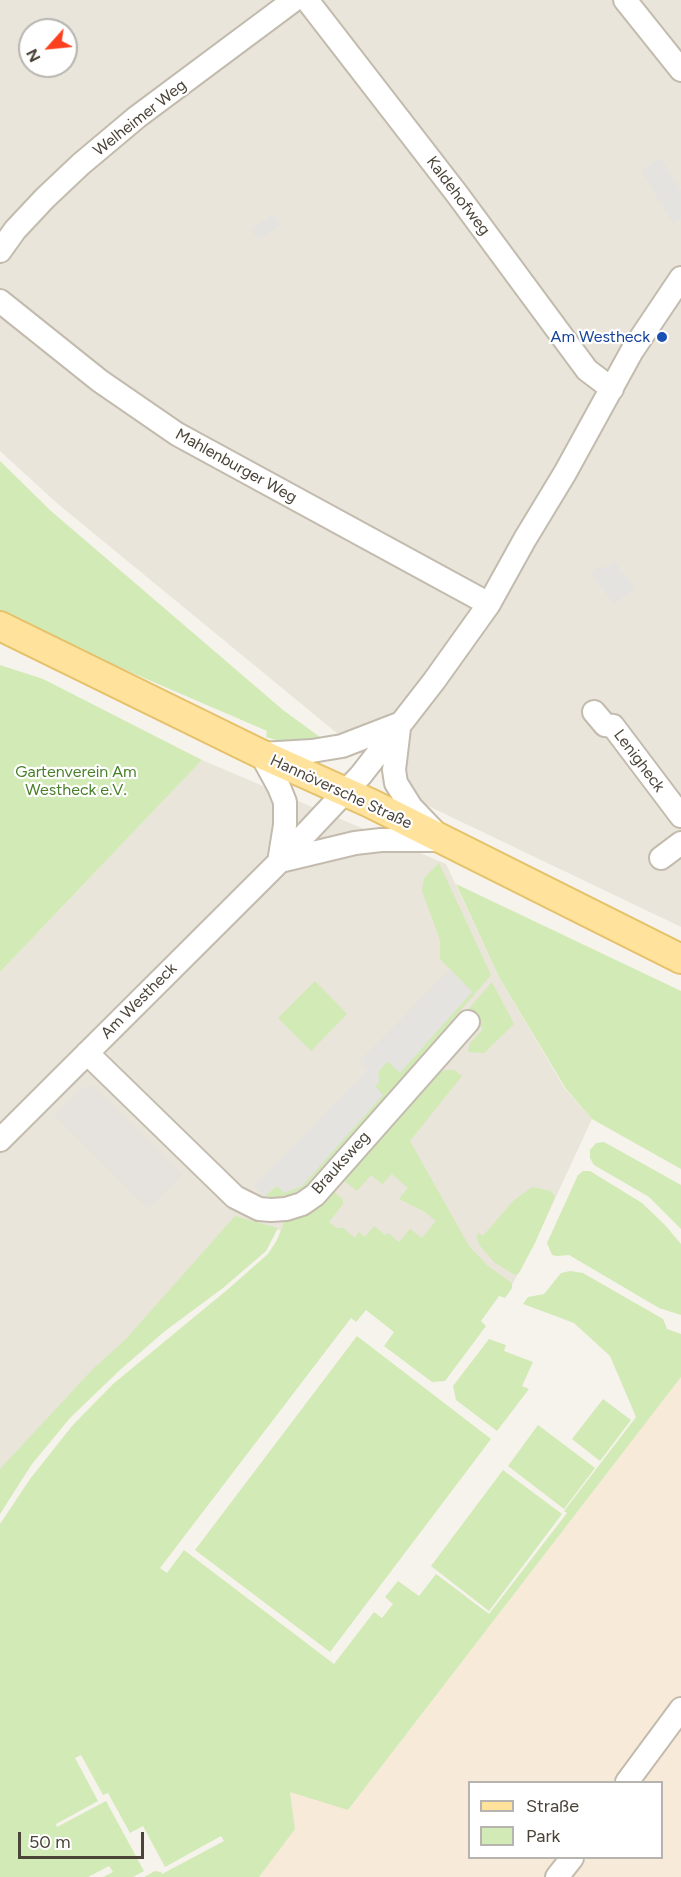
<!DOCTYPE html>
<meta charset="utf-8">
<style>
body{margin:0}
#map{position:relative;width:681px;height:1877px;overflow:hidden;background:#f6f3ec;font-family:Figtree,sans-serif}
canvas{display:block}
.legend{position:absolute;left:468px;top:1781px;width:195px;height:78px;box-sizing:border-box;background:#fff;border:2px solid #b7b4b0;margin:0;padding:8px 10px;list-style:none;font-size:18px;color:#4b4439}
.legend li{display:flex;align-items:center;gap:12px;height:30px}
.legend b{width:30px;border:2px solid #b7b4b0}
.north{position:absolute;left:18px;top:18px;width:60px;height:60px;box-sizing:border-box;background:#fff;border:2px solid #b7b4b0;border-radius:50%;rotate:243deg;font-size:16px;font-weight:700;line-height:24px;text-align:center;color:#4b4439}
.north::after{content:'';display:block;margin:auto;width:21px;height:27px;background:#fc3f1d;clip-path:polygon(50% 0,100% 100%,50% 72%,0 100%)}
.scale{position:absolute;left:18px;top:1832px;width:126px;height:27px;box-sizing:border-box;border:3px solid #4b4439;border-top:0;padding-left:8px;font-size:18px;line-height:21px;white-space:nowrap;color:#4b4439;-webkit-text-stroke:4px #fff;paint-order:stroke}
</style>
<div id="map">
<canvas width="681" height="1877"></canvas>
<ul class="legend">
<li><b style="height:8px;background:#ffe39c"></b>Straße</li>
<li><b style="height:16px;background:#d2eab5"></b>Park</li>
</ul>
<div class="north">N</div>
<div class="scale">50 m</div>
</div>
<script>
const g = document.querySelector('canvas').getContext('2d');
g.lineJoin = 'round';
function fill(path, color) {
  g.fillStyle = color;
  g.fill(path, 'evenodd');
}
function shape(rows) {
  const path = new Path2D();
  for (const r of rows) {
    path.moveTo(r[0], r[1]);
    for (let i = 2; i < r.length; i += 2) path.lineTo(r[i], r[i + 1]);
  }
  return path;
}
function stroke(path, color, width, dash) {
  g.strokeStyle = color;
  g.lineWidth = width;
  g.lineCap = dash ? 'butt' : 'round';
  g.setLineDash(dash || []);
  g.stroke(path);
}
function write(font, color, halo, rows, align = 'center') {
  g.font = font + ' Figtree,sans-serif';
  g.lineWidth = 4.5;
  g.setLineDash([]);
  g.textBaseline = 'middle';
  g.strokeStyle = halo;
  g.fillStyle = color;
  for (const [text, x, y, turn = 0] of rows) {
    g.save();
    g.translate(x, y);
    g.rotate((+turn || 0) * Math.PI / 180);
    g.textAlign = isNaN(turn) ? turn : align;
    if (halo) g.strokeText(text, 0, 0);
    g.fillText(text, 0, 0);
    g.restore();
  }
}
fill(shape([
 [0,0,681,0,681,927,422,803,58,504,0,451],
 [30,30,66,30,66,66,30,66],
 [202,760,446,864,499,977,565,1089,592,1119,535,1242,511,1287,239,1220,0,1487,0,972]
]), '#eae5da');
fill(shape([
 [681,1377,681,1877,259,1877,294,1829,290,1791,349,1809],
 [470,1782,662,1782,662,1858,470,1858]
]), '#f7ead8');
fill(shape([
 [87,1086,94,1087,183,1174,148,1209,54,1116,80,1089]
]), '#e6e2dd');
fill(shape([
 [0,461,51,511,283,710,324,740,319,741,300,739,299,744,283,742,266,737,267,731,114,665,0,611],
 [0,665,43,679,202,760,0,972],
 [439,863,491,975,390,1092,304,1187,291,1194,278,1197,265,1196,383,1095,375,1086,379,1082,378,1072,388,1061,399,1072,472,992,440,959,440,940,422,891,424,878],
 [456,884,681,991,681,1169,592,1119,566,1089,499,977],
 [315,981,347,1014,311,1051,278,1018],
 [492,982,514,1024,484,1053,468,1052,470,1043,483,1029,466,1012],
 [445,1070,454,1070,462,1076,410,1141,469,1246,488,1266,512,1283,512,1288,505,1298,499,1296,481,1321,486,1326,445,1381,432,1382,384,1346,394,1332,366,1310,356,1322,351,1318,160,1568,167,1573,184,1550,334,1664,374,1612,382,1618,393,1604,385,1597,398,1581,419,1596,436,1574,489,1614,567,1513,564,1511,636,1417,610,1356,574,1323,523,1304,528,1297,544,1294,561,1273,570,1271,583,1273,663,1319,667,1329,681,1334,681,1377,348,1810,290,1792,295,1829,259,1877,144,1877,155,1871,161,1872,162,1874,224,1841,221,1836,165,1867,143,1826,130,1833,108,1793,103,1795,81,1755,75,1758,98,1801,56,1824,57,1827,106,1801,144,1871,133,1877,103,1877,113,1872,109,1866,88,1877,0,1877,0,1524,30,1479,72,1426,113,1384,227,1290,268,1254,277,1240,284,1222,294,1219,320,1207,334,1191,343,1200,343,1204,329,1222,336,1228,343,1228,355,1238,359,1232,365,1237,374,1226,385,1235,388,1233,399,1242,410,1229,422,1238,436,1221,425,1212,399,1199,408,1188,392,1174,382,1184,371,1175,357,1191,343,1180,436,1075],
 [604,1142,681,1185,681,1229,649,1197,594,1165,590,1158,590,1150,596,1143],
 [583,1171,590,1171,642,1203,665,1225,681,1244,681,1315,659,1308,569,1255,557,1256,552,1255,547,1243,578,1175],
 [532,1187,551,1191,555,1197,535,1243,519,1273,515,1275,495,1263,480,1246,476,1236,479,1233,483,1236,513,1201],
 [235,1216,278,1228,266,1251,223,1288,165,1331,121,1369,70,1418,32,1464,0,1514,0,1469,93,1369,125,1340],
 [357,1336,491,1439,330,1652,195,1550],
 [489,1339,506,1345,504,1351,533,1362,522,1386,529,1389,497,1431,456,1400,453,1386],
 [603,1399,631,1420,600,1461,572,1439],
 [538,1425,595,1468,564,1509,508,1466],
 [503,1470,562,1514,489,1611,431,1566]
]), '#d2eab5');
fill(shape([
 [661,158,681,191,681,219,673,224,641,170],
 [273,214,281,225,258,240,251,229],
 [614,561,635,588,614,604,590,573,597,568,606,567],
 [450,969,472,992,400,1073,388,1061,378,1072,379,1082,375,1086,383,1095,302,1186,284,1193,276,1185,265,1196,254,1186,368,1070,360,1061]
]), '#e5e3e0');
const minor = shape([
 [307,0,457,194,587,370,612,389],
 [625,0,681,70],
 [0,251,15,230,45,198,81,164,137,117,294,0],
 [0,301,100,381,177,434,489,604],
 [594,712,605,725,613,726,681,816],
 [399,728,394,770,396,783,411,807,434,831],
 [661,858,681,843],
 [280,861,355,843,381,840,443,840],
 [279,862,285,825,285,802,279,787,261,754,312,751,342,746,399,724],
 [87,1053,235,1197,259,1209,271,1210,286,1209,302,1204,315,1195,468,1022],
 [0,1140,279,862,361,775,434,681,489,604,525,539,565,473,632,351,681,278],
 [627,1782,681,1709],
 [557,1877,572,1858]
]);
const major = shape([
 [0,626,261,754,370,803,681,959]
]);
stroke(minor, '#c2bbae', 26);
stroke(major, '#e6c16a', 32);
stroke(minor, '#fff', 22);
stroke(major, '#ffe39c', 28);
for (const [x, y, r, color] of [
 [662,337,6,"#1a4fb4"]
]) {
  const dot = new Path2D();
  dot.arc(x, y, r, 0, 2 * Math.PI);
  g.fillStyle = color;
  g.fill(dot);
  stroke(dot, '#fff', 2);
}
write('16px', '#4b4439', '#fff', [
 ["Welheimer Weg",140,118,-38],
 ["Kaldehofweg",458,196,53],
 ["Mahlenburger Weg",236,466,29],
 ["Lenigheck",639,761,53],
 ["Hannöversche Straße",341,792,25],
 ["Am Westheck",139,1001,-45],
 ["Brauksweg",341,1163,-48]
]);
write('16px', '#164399', '#fff', [
 ["Am Westheck",650,337]
], 'right');
write('16px', '#4a7f2a', '#fff', [
 ["Gartenverein Am",76,772],
 ["Westheck e.V.",76,790]
]);
</script>
